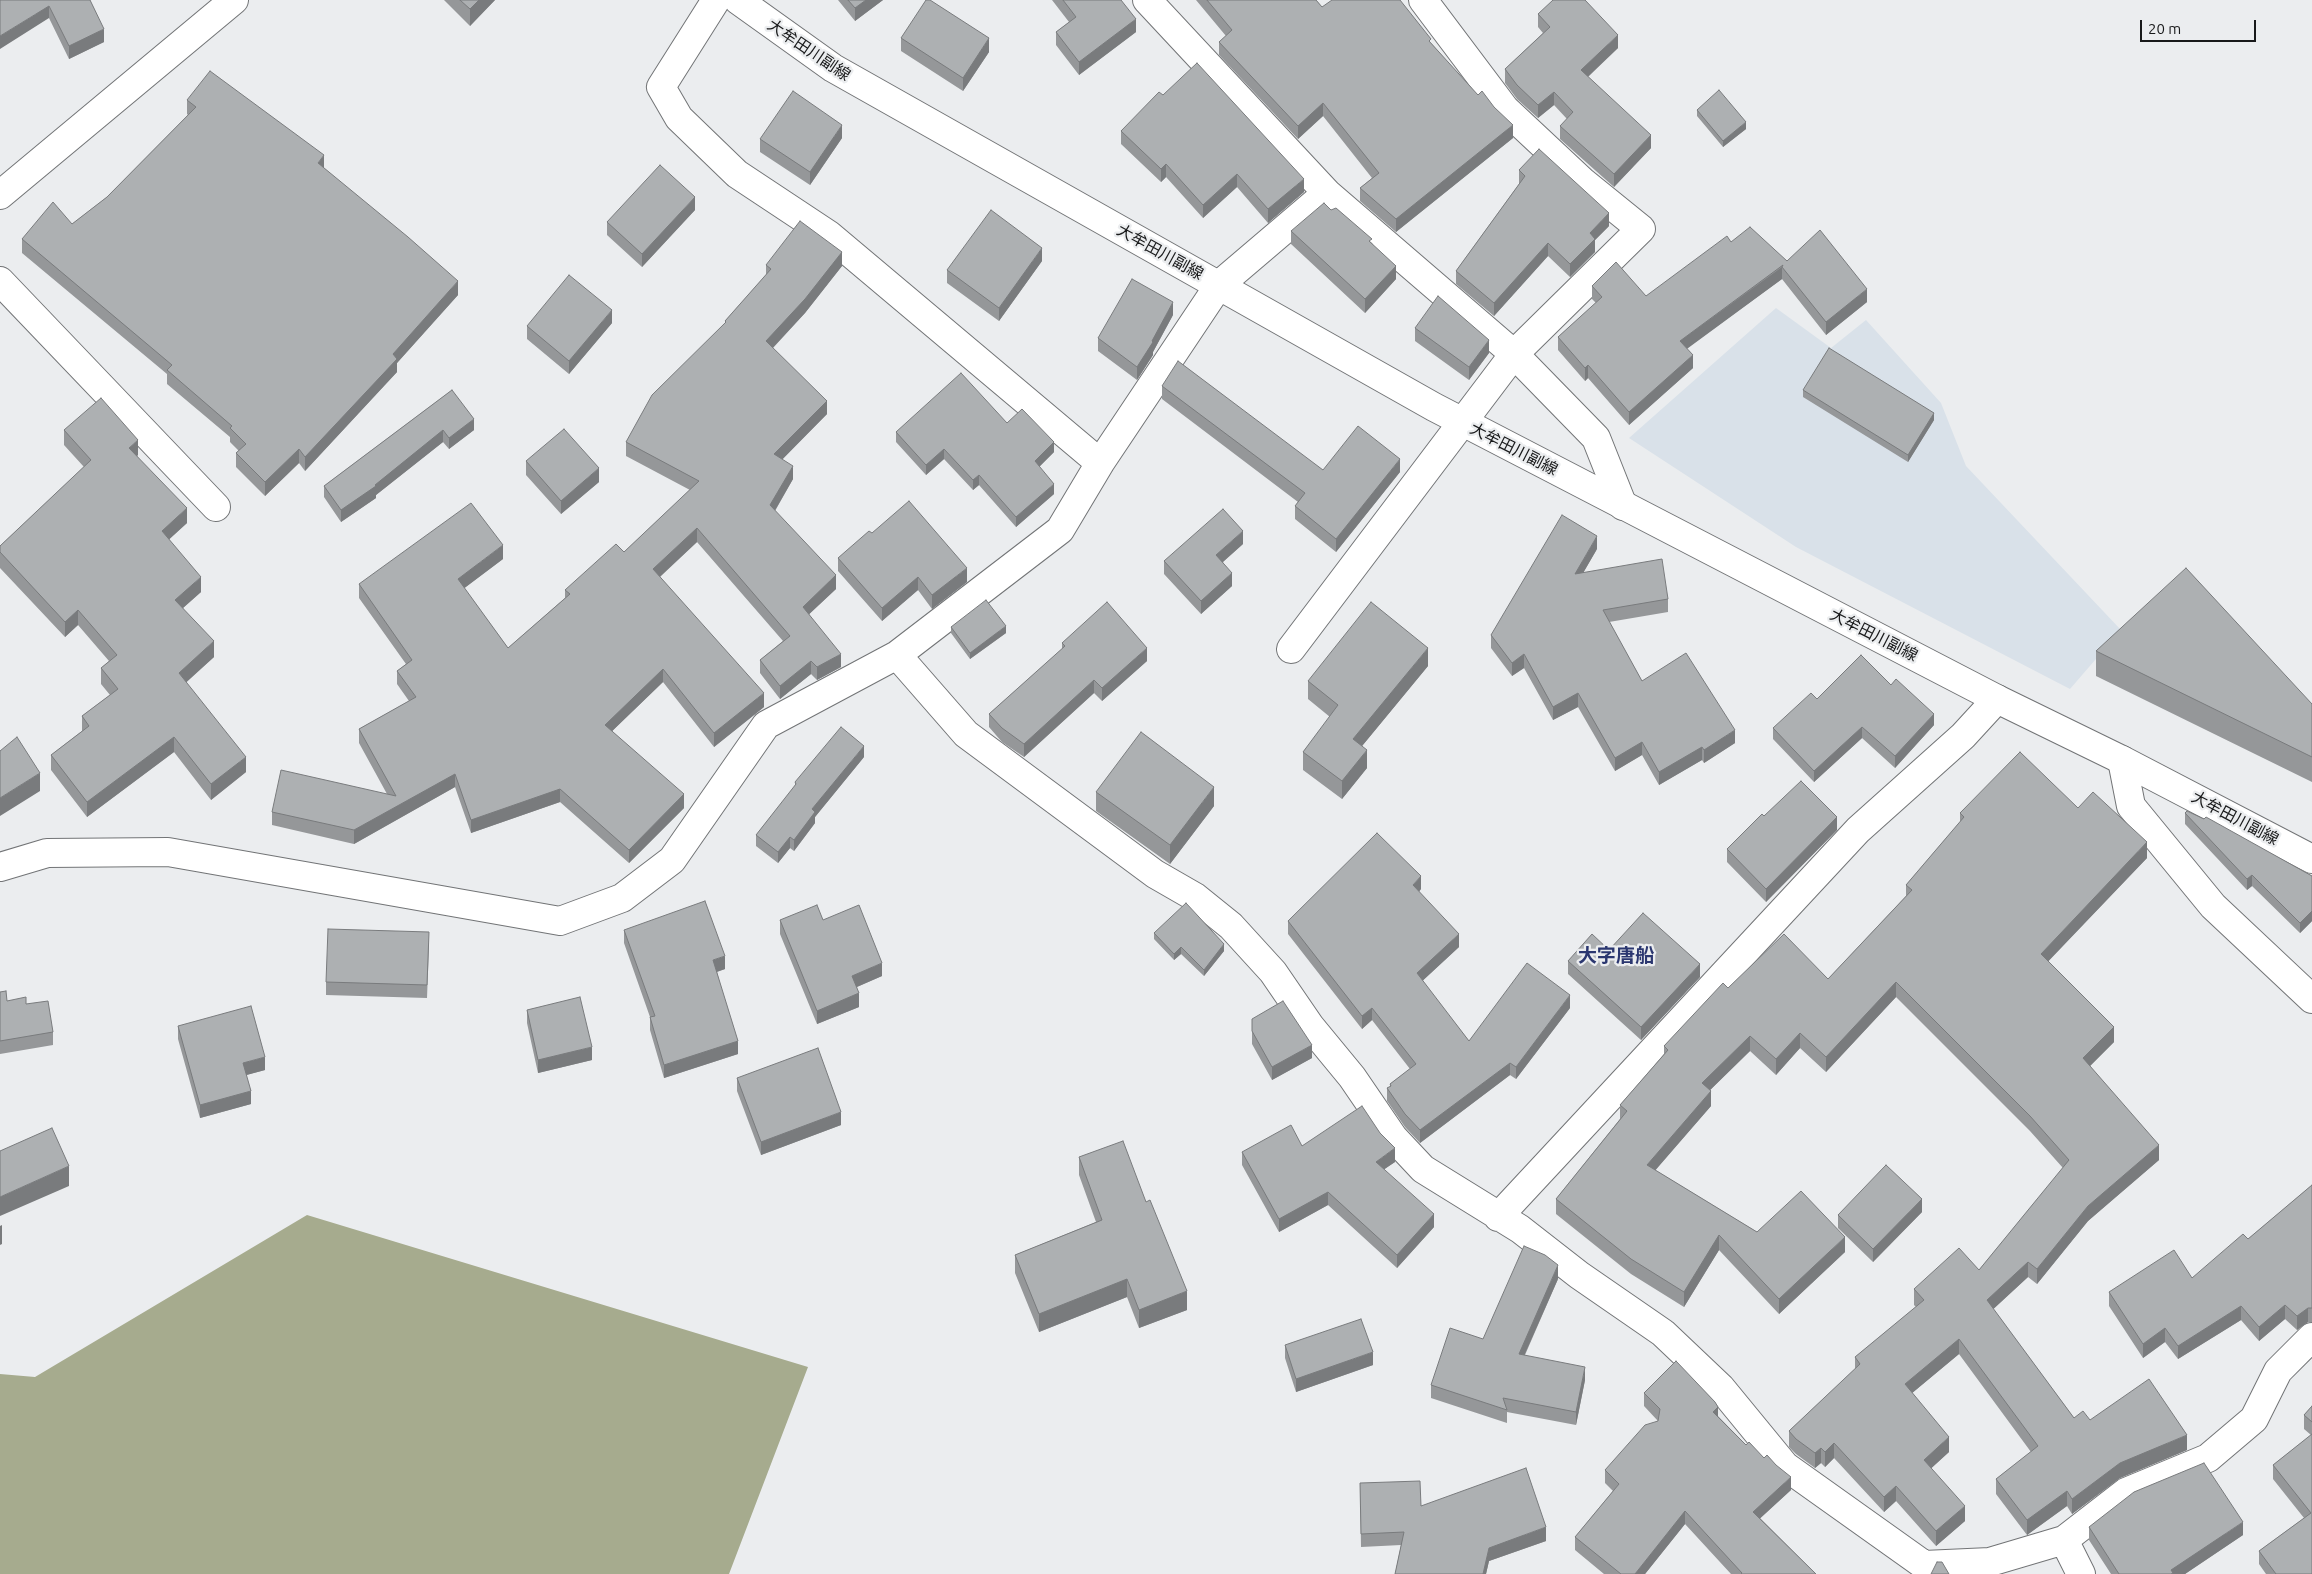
<!DOCTYPE html>
<meta charset="utf-8">
<style>
body{margin:0}
#map{position:relative;width:2312px;height:1574px;overflow:hidden;background:#ebedef;font-family:Ubuntu,sans-serif}
canvas{display:block}
.scale{position:absolute;left:2140px;top:20px;width:116px;height:22px;box-sizing:border-box;border:2px solid #18191a;border-top:0;padding-left:6px;font-size:15px;line-height:18px;white-space:nowrap;color:#18191a;-webkit-text-stroke:4px #ebedef;paint-order:stroke}
</style>
<div id="map">
<canvas width="2312" height="1574"></canvas>
<div class="scale">20 m</div>
</div>
<script>
const context = document.querySelector('canvas').getContext('2d');
context.lineJoin = 'round';
function paint(path, color) { context.fillStyle = color; context.fill(path, 'evenodd'); }
const toPath = rows => new Path2D(rows.map(r => 'M' + r).join(''));
function trace(path, color, width, dash) { context.strokeStyle = color; context.lineWidth = width; context.lineCap = dash ? 'butt' : 'round'; context.setLineDash(dash || []); context.stroke(path); }
function drawText(font, color, halo, rows, align = 'center') {
  context.font = font + ' Ubuntu,"Noto Sans JP",sans-serif'; context.lineWidth = 4.5; context.setLineDash([]); context.textBaseline = 'middle'; context.strokeStyle = halo; context.fillStyle = color; for (const [text, x, y, turn = 0] of rows) {
    context.save(); context.translate(x, y); context.rotate((+turn || 0) * Math.PI / 180); context.textAlign = isNaN(turn) ? turn : align; if (halo) context.strokeText(text, 0, 0); context.fillText(text, 0, 0); context.restore();
  }
}
paint(toPath([
 [1776,308,1831,348,1866,320,1941,403,1966,466,2121,630,2070,689,1796,547,1629,438]
]), '#d9e1e9');
paint(toPath([
 [307,1215,808,1367,729,1574,0,1574,0,1374,35,1377]
]), '#a6ab8e');
const minor = toPath([
 [716,0,661,87,679,118,737,174,829,235,1100,463],
 [1327,193,1514,354,1596,438,1623,506],
 [0,195,234,0],
 [0,281,216,507],
 [1291,649,1514,354,1641,229,1583,182,1505,109,1423,0],
 [897,655,966,734,1155,874,1195,897,1231,926,1273,972,1310,1026,1352,1077,1393,1137,1423,1169,1520,1229,1579,1275,1663,1333,1721,1388,1785,1466,1924,1565,1990,1562,2064,1540,2126,1492,2208,1458,2254,1419,2278,1371,2312,1337],
 [2122,760,2131,806,2213,906,2312,999],
 [0,867,47,853,168,852,560,921,622,898,672,860,766,725,897,655,1060,530,1100,463,1219,285,1327,193,1147,0],
 [1498,1217,1858,830,1963,736,1997,699],
 [2064,1540,2081,1574]
]);
const primary = toPath([
 [738,0,833,68,1434,407,1997,699,2122,760,2312,859]
]);
trace(minor, '#727476', 30);
trace(primary, '#727476', 30);
trace(minor, '#fff', 28);
trace(primary, '#fff', 28);
paint(toPath([
 [0,0,90,0,104,42,69,59,49,18],
 [444,0,495,0,470,26],
 [838,0,883,0,855,21],
 [1052,0,1121,0,1136,32,1079,75,1056,45,1056,32,1069,22],
 [1196,0,1316,0,1322,7,1431,43,1513,138,1396,232,1360,201,1360,188,1372,178,1323,116,1298,139,1219,55,1219,42,1226,36],
 [1538,14,1618,48,1588,77,1651,148,1614,187,1560,139,1560,126,1567,119,1554,105,1538,118,1517,99,1505,83,1505,69,1543,33,1538,27],
 [901,38,989,52,963,91,901,51],
 [1163,95,1304,192,1268,223,1237,187,1203,218,1166,177,1161,182,1121,144,1121,131],
 [187,100,324,168,458,295,397,363,397,372,305,471,299,463,265,496,236,467,236,453,239,451,230,442,230,437,167,384,167,374,22,253,22,239,72,224,107,197,188,115,187,114],
 [1697,110,1746,129,1723,147,1697,116],
 [842,138,810,185,760,152,760,139],
 [1519,170,1609,226,1595,240,1595,252,1570,277,1548,256,1494,316,1456,284,1456,271,1519,184],
 [695,210,642,267,607,235,607,222],
 [1331,210,1372,243,1396,279,1365,313,1291,244,1291,231],
 [1731,242,1787,261,1867,302,1826,335,1782,279,1687,348,1693,368,1629,425,1588,378,1585,381,1558,350,1558,337,1596,303,1592,299,1592,286,1646,296],
 [1042,261,999,321,947,283,947,270],
 [766,265,842,266,805,313,773,348,827,414,782,459,793,479,775,511,836,589,809,614,841,667,817,680,811,674,780,699,760,673,760,660,783,641,697,542,660,577,764,707,714,747,663,682,612,731,684,808,629,863,560,802,471,833,455,787,354,844,272,825,272,812,387,794,359,743,359,729,409,701,397,684,397,671,406,664,359,598,359,584,503,559,464,588,508,648,565,598,565,590,624,552,690,490,626,456,626,442,725,324,725,321,766,275],
 [1173,315,1153,352,1153,355,1137,380,1098,351,1098,338],
 [612,323,569,374,527,339,527,326],
 [1415,328,1489,353,1469,380,1415,341],
 [1162,386,1323,470,1400,472,1336,552,1295,519,1295,506,1298,502,1162,399],
 [452,390,474,430,449,449,443,442,376,495,376,498,341,522,324,497,324,486],
 [1803,390,1934,420,1908,462,1803,397],
 [1007,423,1054,452,1039,467,1054,494,1016,527,979,485,973,490,944,459,926,475,896,442,896,432],
 [64,430,138,455,137,456,187,523,169,539,201,592,183,608,214,657,186,682,246,772,211,800,174,752,87,817,51,770,51,755,82,731,82,716,110,695,101,684,101,668,109,661,78,625,65,637,0,568,0,546,84,467,64,445],
 [526,461,599,482,561,514,526,475],
 [872,533,967,582,932,609,918,590,882,621,838,571,838,558],
 [1243,544,1223,562,1232,586,1201,614,1164,574,1164,561],
 [1597,549,1583,573,1668,599,1668,612,1609,622,1642,681,1735,743,1704,763,1702,760,1659,785,1642,755,1615,771,1578,707,1553,720,1524,668,1512,676,1491,648,1491,635],
 [951,627,1006,633,970,659,951,633],
 [1062,643,1147,661,1102,701,1094,693,1024,757,1002,742,989,727,989,714,1062,649],
 [2096,651,2312,704,2312,782,2096,676],
 [1428,666,1362,746,1367,768,1342,799,1303,770,1303,752,1330,717,1308,699,1308,681],
 [1891,685,1934,725,1895,768,1862,738,1814,782,1773,739,1773,728,1817,699],
 [864,757,815,817,815,823,794,851,790,848,778,863,756,846,756,835,795,786,795,782],
 [1096,792,1214,806,1170,864,1096,811],
 [2078,808,2147,858,2048,961,2114,1042,2090,1066,2159,1160,2088,1221,2037,1284,2028,1277,1993,1309,2074,1418,2090,1420,2187,1450,2120,1478,2072,1514,2067,1506,2027,1535,1996,1494,1996,1479,2031,1452,1959,1354,1912,1393,1949,1452,1931,1468,1965,1521,1936,1546,1896,1501,1884,1512,1834,1458,1825,1467,1821,1463,1815,1468,1796,1454,1789,1447,1789,1431,1855,1369,1855,1357,1916,1307,1914,1305,1914,1289,1979,1270,2063,1168,2030,1131,1896,997,1826,1072,1800,1048,1776,1075,1750,1051,1710,1090,1711,1106,1655,1170,1757,1232,1845,1252,1779,1314,1719,1250,1684,1307,1631,1274,1556,1214,1556,1199,1620,1119,1620,1105,1664,1054,1664,1046,1728,988,1828,979,1906,896,1906,885,1960,822,1960,813],
 [2185,813,2204,819,2312,876,2312,921,2300,933,2252,886,2247,890,2185,824],
 [1837,830,1766,902,1727,862,1727,849],
 [1421,889,1419,892,1459,947,1422,981,1469,1041,1570,1008,1516,1079,1510,1075,1420,1143,1405,1127,1387,1101,1387,1088,1390,1087,1390,1084,1410,1069,1372,1020,1362,1029,1288,934,1288,921],
 [780,920,823,920,882,976,857,987,859,1007,817,1024,780,934],
 [624,930,725,969,717,972,738,1054,664,1078,650,1030,650,1017,624,943],
 [1154,933,1224,951,1204,976,1181,954,1174,960,1154,939],
 [429,945,427,998,326,995,326,982],
 [1609,950,1700,977,1641,1040,1568,974,1568,961],
 [0,992,7,1001,26,1004,53,1032,53,1045,0,1054],
 [527,1010,592,1060,538,1073,527,1023],
 [1252,1019,1312,1058,1272,1080,1252,1044],
 [178,1026,265,1070,246,1075,251,1104,200,1118,178,1039],
 [737,1078,841,1125,761,1155,737,1091],
 [1302,1146,1395,1162,1384,1169,1434,1227,1397,1268,1328,1205,1279,1232,1242,1165,1242,1152],
 [1079,1157,1146,1202,1187,1310,1139,1328,1127,1297,1039,1332,1015,1273,1015,1255,1096,1222,1079,1175],
 [2312,1185,2312,1322,2308,1322,2297,1330,2285,1319,2259,1341,2241,1320,2178,1359,2165,1342,2143,1358,2109,1306,2109,1292,2192,1278,2248,1239],
 [1922,1212,1873,1262,1838,1228,1838,1215],
 [1558,1279,1525,1355,1585,1380,1576,1425,1507,1412,1507,1423,1431,1398,1431,1385,1483,1339],
 [1285,1345,1373,1365,1296,1392,1285,1358],
 [1644,1393,1718,1416,1746,1445,1791,1490,1760,1518,1816,1574,1731,1574,1685,1524,1645,1574,1604,1574,1575,1550,1575,1537,1613,1491,1605,1483,1605,1470,1658,1421,1644,1406],
 [2312,1406,2312,1574,2266,1574,2259,1564,2259,1551,2304,1518,2273,1479,2273,1465,2311,1435,2304,1429,2304,1415],
 [1360,1483,1421,1506,1546,1541,1489,1561,1486,1574,1395,1574,1401,1545,1361,1547],
 [2089,1527,2243,1535,2185,1574,2111,1574,2089,1540]
]), '#959799');
paint(toPath([
 [479,0,495,0,470,26,470,9],
 [866,0,883,0,855,21,855,8],
 [49,6,49,18,0,49,0,36],
 [1136,19,1136,32,1079,75,1079,62],
 [104,29,104,42,69,59,69,46],
 [1618,35,1618,48,1581,83,1581,70],
 [989,38,989,52,963,91,963,78],
 [1554,92,1554,105,1538,118,1538,105],
 [1323,103,1323,116,1298,139,1298,126],
 [1746,122,1746,129,1723,147,1723,141],
 [842,125,842,138,810,185,810,172],
 [1513,125,1513,138,1396,232,1396,219],
 [1651,135,1651,148,1614,187,1614,174],
 [324,155,324,169,318,163],
 [1166,164,1166,177,1161,182,1161,169],
 [1237,174,1237,187,1203,218,1203,205],
 [1304,179,1304,192,1268,223,1268,209],
 [695,197,695,210,642,267,642,254],
 [1609,213,1609,226,1595,240,1595,252,1570,277,1570,264,1590,233],
 [1548,243,1548,256,1494,316,1494,303],
 [1042,248,1042,261,999,321,999,308],
 [842,252,842,266,805,313,766,355,766,341],
 [1396,266,1396,279,1365,313,1365,299],
 [1782,267,1782,279,1680,354,1680,341],
 [458,281,458,295,397,363,397,372,305,471,305,457,393,354],
 [1867,289,1867,302,1826,335,1826,322],
 [1173,302,1173,315,1153,352,1153,355,1137,380,1137,367],
 [612,310,612,323,569,374,569,361],
 [1489,340,1489,353,1469,380,1469,367],
 [1693,355,1693,368,1629,425,1629,412],
 [1588,365,1588,378,1585,381,1585,368],
 [827,401,827,414,774,468,774,454],
 [1934,413,1934,420,1908,462,1908,455],
 [474,419,474,430,449,449,449,438],
 [443,430,443,442,376,495,376,498,341,522,341,510],
 [138,440,138,455,129,463,129,448],
 [1054,442,1054,452,1035,471,1035,461],
 [299,449,299,463,265,496,265,482],
 [944,449,944,459,926,475,926,465],
 [1400,459,1400,472,1336,552,1336,539],
 [793,466,793,479,770,519,770,505],
 [599,468,599,482,561,514,561,501],
 [979,475,979,485,973,490,973,480],
 [1054,484,1054,494,1016,527,1016,517],
 [187,508,187,523,162,546,162,531],
 [697,528,697,542,653,583,653,569],
 [1243,531,1243,544,1216,568,1216,555],
 [1597,536,1597,549,1575,587,1575,574],
 [503,545,503,559,458,593,458,579],
 [967,568,967,582,932,609,932,595],
 [1232,573,1232,586,1201,614,1201,601],
 [836,575,836,589,803,620,803,607],
 [201,577,201,592,175,615,175,600],
 [918,577,918,590,882,621,882,608],
 [78,610,78,625,65,637,65,622],
 [1006,626,1006,633,970,659,970,653],
 [214,641,214,657,179,689,179,673],
 [1147,648,1147,661,1102,701,1102,688],
 [1428,648,1428,666,1353,757,1353,739],
 [841,654,841,667,817,680,817,667],
 [1524,654,1524,668,1512,676,1512,663],
 [811,661,811,674,780,699,780,686],
 [663,669,663,682,605,738,605,725],
 [1094,680,1094,693,1024,757,1024,744],
 [764,693,764,707,714,747,714,733],
 [1578,693,1578,707,1553,720,1553,707],
 [1934,714,1934,725,1895,768,1895,756],
 [1862,727,1862,738,1814,782,1814,771],
 [1735,730,1735,743,1704,763,1704,750],
 [174,737,174,752,87,817,87,802],
 [1642,742,1642,755,1615,771,1615,758],
 [864,746,864,757,815,817,815,823,794,851,794,840,812,809],
 [1702,747,1702,760,1659,785,1659,772],
 [1367,750,1367,768,1342,799,1342,781],
 [246,757,246,772,211,800,211,784],
 [40,773,40,791,0,816,0,798],
 [455,774,455,787,354,844,354,830],
 [1214,787,1214,806,1170,864,1170,845],
 [560,789,560,802,471,833,471,820],
 [684,794,684,808,629,863,629,850],
 [1837,817,1837,830,1766,902,1766,889],
 [790,837,790,848,778,863,778,852],
 [2147,842,2147,858,2041,969,2041,954],
 [2252,875,2252,886,2247,890,2247,879],
 [1421,876,1421,889,1413,898,1413,885],
 [2312,911,2312,921,2300,933,2300,923],
 [1459,934,1459,947,1417,986,1417,973],
 [1224,944,1224,951,1204,976,1204,970],
 [1181,947,1181,954,1174,960,1174,954],
 [725,956,725,969,713,973,713,960],
 [882,963,882,976,852,989,852,976],
 [1700,964,1700,977,1641,1040,1641,1027],
 [1896,982,1896,997,1826,1072,1826,1057],
 [859,993,859,1007,817,1024,817,1011],
 [1570,995,1570,1008,1516,1079,1516,1067],
 [1372,1008,1372,1020,1362,1029,1362,1016],
 [2114,1027,2114,1042,2083,1073,2083,1058],
 [1800,1033,1800,1048,1776,1075,1776,1059],
 [1750,1036,1750,1051,1702,1098,1702,1083],
 [738,1041,738,1054,664,1078,664,1065],
 [1312,1045,1312,1058,1272,1080,1272,1067],
 [592,1047,592,1060,538,1073,538,1060],
 [265,1057,265,1070,243,1076,243,1063],
 [1510,1063,1510,1075,1420,1143,1420,1130],
 [251,1091,251,1104,200,1118,200,1105],
 [1711,1091,1711,1106,1647,1180,1647,1165],
 [841,1112,841,1125,761,1155,761,1142],
 [2159,1145,2159,1160,2088,1221,2037,1284,2037,1269,2088,1206],
 [1395,1148,1395,1162,1376,1175,1376,1162],
 [69,1166,69,1186,0,1216,0,1197],
 [1328,1192,1328,1205,1279,1232,1279,1219],
 [1922,1199,1922,1212,1873,1262,1873,1249],
 [1434,1214,1434,1227,1397,1268,1397,1255],
 [2,1225,2,1244,0,1245,0,1226],
 [1719,1235,1719,1250,1684,1307,1684,1292],
 [1845,1237,1845,1252,1779,1314,1779,1299],
 [2028,1262,2028,1277,1987,1315,1987,1300],
 [1558,1265,1558,1279,1519,1367,1519,1354],
 [1127,1279,1127,1297,1039,1332,1039,1314],
 [1187,1291,1187,1310,1139,1328,1139,1310],
 [2285,1305,2285,1319,2259,1341,2259,1327],
 [2241,1306,2241,1320,2178,1359,2178,1346],
 [2308,1308,2308,1322,2297,1330,2297,1316],
 [2165,1328,2165,1342,2143,1358,2143,1344],
 [1959,1339,1959,1354,1905,1399,1905,1384],
 [1373,1352,1373,1365,1296,1392,1296,1379],
 [1585,1367,1585,1380,1576,1425,1576,1412],
 [1718,1407,1718,1420,1713,1412],
 [2187,1435,2187,1450,2120,1478,2072,1514,2072,1499,2120,1463],
 [1949,1437,1949,1452,1924,1475,1924,1460],
 [1834,1443,1834,1458,1825,1467,1825,1452],
 [1821,1448,1821,1463,1815,1468,1815,1453],
 [1791,1477,1791,1490,1753,1525,1753,1512],
 [1896,1486,1896,1501,1884,1512,1884,1497],
 [2067,1491,2067,1506,2027,1535,2027,1520],
 [1965,1506,1965,1521,1936,1546,1936,1531],
 [1685,1511,1685,1524,1645,1574,1635,1574],
 [2243,1522,2243,1535,2185,1574,2171,1574,2171,1570],
 [1546,1527,1546,1541,1489,1561,1486,1574,1483,1574,1489,1548]
]), '#797b7d');
const building = toPath([
 [0,0,90,0,104,29,69,46,49,6,0,36,0,0],
 [460,0,479,0,470,9,460,0],
 [848,0,866,0,855,8,848,0],
 [926,0,930,0,989,38,963,78,901,38,926,0],
 [1063,0,1121,0,1136,19,1079,62,1056,32,1076,17,1063,0],
 [1207,0,1316,0,1322,7,1332,0,1400,0,1431,39,1429,41,1478,95,1482,91,1494,107,1513,125,1396,219,1360,188,1379,173,1323,103,1298,126,1219,42,1232,30,1207,0],
 [1553,0,1585,0,1618,35,1581,70,1651,135,1614,174,1560,126,1573,112,1554,92,1538,105,1517,85,1505,69,1550,27,1538,14,1553,0],
 [1197,63,1304,179,1268,209,1237,174,1203,205,1166,164,1161,169,1121,131,1159,92,1163,95,1197,63],
 [210,71,324,155,318,163,408,237,458,281,393,354,397,359,305,457,299,449,265,482,236,453,246,444,230,428,232,426,167,370,172,365,22,239,53,202,72,224,107,197,196,107,187,100,210,71],
 [1719,90,1746,122,1723,141,1697,110,1719,90],
 [793,91,842,125,810,172,760,139,793,91],
 [1539,149,1609,213,1590,233,1595,239,1570,264,1548,243,1494,303,1456,271,1525,176,1519,170,1539,149],
 [660,165,695,197,642,254,607,222,660,165],
 [1324,203,1331,210,1336,208,1372,239,1369,241,1396,266,1365,299,1291,231,1324,203],
 [991,210,1042,248,999,308,947,270,991,210],
 [800,221,842,252,805,299,766,341,827,401,774,454,793,466,770,505,836,575,803,607,841,654,817,667,811,661,780,686,760,660,790,636,697,528,653,569,764,693,714,733,663,669,605,725,684,794,629,850,560,789,471,820,455,774,354,830,272,812,281,770,396,796,359,729,416,697,397,671,412,660,359,584,471,503,503,545,458,579,508,648,570,594,565,590,616,544,624,552,699,481,626,442,652,395,726,322,725,321,771,269,766,265,800,221],
 [1750,227,1787,261,1820,230,1867,289,1826,322,1782,267,1783,265,1680,341,1693,355,1629,412,1588,365,1585,368,1558,337,1602,297,1592,286,1616,262,1646,296,1727,236,1731,242,1750,227],
 [569,275,612,310,569,361,527,326,569,275],
 [1132,279,1173,302,1152,341,1153,342,1137,367,1098,338,1132,279],
 [1438,296,1489,340,1469,367,1415,328,1438,296],
 [1829,348,1934,413,1908,455,1803,390,1829,348],
 [1178,361,1323,470,1358,426,1400,459,1336,539,1295,506,1305,493,1162,386,1178,361],
 [961,373,1007,423,1022,409,1054,442,1035,461,1054,484,1016,517,979,475,973,480,944,449,926,465,896,432,961,373],
 [452,390,474,419,449,438,443,430,375,485,376,486,341,510,324,486,452,390],
 [101,398,138,440,129,448,187,508,162,531,201,577,175,600,214,641,179,673,246,757,211,784,174,737,87,802,51,755,89,726,82,716,118,689,101,668,117,655,78,610,65,622,0,552,0,546,91,460,64,430,101,398],
 [564,429,599,468,561,501,526,461,564,429],
 [909,501,967,568,932,595,918,577,882,608,838,558,869,531,872,533,909,501],
 [1223,509,1243,531,1216,555,1232,573,1201,601,1164,561,1223,509],
 [1562,515,1597,536,1575,574,1662,559,1668,599,1603,610,1642,681,1686,653,1735,730,1704,750,1702,747,1659,772,1642,742,1615,758,1578,693,1553,707,1524,654,1512,663,1491,635,1562,515],
 [2186,568,2312,704,2312,757,2096,651,2186,568],
 [986,600,1006,626,970,653,951,627,986,600],
 [1107,602,1147,648,1102,688,1094,680,1024,744,1002,728,989,714,1065,646,1062,643,1107,602],
 [1371,602,1428,648,1353,739,1367,750,1342,781,1303,752,1338,705,1308,681,1371,602],
 [1861,655,1891,685,1896,679,1934,714,1895,756,1862,727,1814,771,1773,728,1811,693,1817,699,1861,655],
 [841,727,864,746,812,809,815,812,794,840,790,837,778,852,756,835,796,784,795,782,841,727],
 [1141,732,1214,787,1170,845,1096,792,1141,732],
 [17,737,40,773,0,798,0,751,17,737],
 [2020,752,2078,808,2093,792,2147,842,2041,954,2114,1027,2083,1058,2159,1145,2088,1206,2037,1269,2028,1262,1987,1300,2074,1418,2083,1411,2090,1420,2149,1379,2187,1435,2120,1463,2072,1499,2067,1491,2027,1520,1996,1479,2038,1446,1959,1339,1905,1384,1949,1437,1924,1460,1965,1506,1936,1531,1896,1486,1884,1497,1834,1443,1825,1452,1821,1448,1815,1453,1796,1439,1789,1431,1860,1364,1855,1357,1924,1300,1914,1289,1959,1248,1979,1270,2069,1160,2030,1116,1896,982,1826,1057,1800,1033,1776,1059,1750,1036,1702,1083,1711,1091,1647,1165,1757,1232,1801,1191,1845,1237,1779,1299,1719,1235,1684,1292,1631,1259,1556,1199,1627,1111,1620,1105,1668,1050,1664,1046,1723,983,1728,988,1784,934,1828,979,1912,890,1906,885,1964,817,1960,813,2020,752],
 [1801,781,1837,817,1766,889,1727,849,1762,814,1764,816,1801,781],
 [2187,811,2204,819,2206,817,2312,876,2312,911,2300,923,2252,875,2247,879,2185,813,2187,811],
 [1377,833,1421,876,1413,885,1459,934,1417,973,1469,1041,1527,963,1570,995,1516,1067,1510,1063,1420,1130,1405,1114,1387,1088,1391,1086,1390,1084,1416,1064,1372,1008,1362,1016,1288,921,1377,833],
 [705,901,725,956,713,960,738,1041,664,1065,650,1017,655,1016,624,930,705,901],
 [1186,903,1224,944,1204,970,1181,947,1174,954,1154,933,1186,903],
 [817,905,823,920,859,905,882,963,852,976,859,993,817,1011,780,920,817,905],
 [1643,913,1700,964,1641,1027,1568,961,1592,934,1609,950,1643,913],
 [328,929,429,932,427,985,326,982,328,929],
 [6,991,7,1001,26,997,26,1004,48,1001,53,1032,0,1041,0,992,6,991],
 [580,997,592,1047,538,1060,527,1010,580,997],
 [1283,1001,1312,1045,1272,1067,1252,1031,1252,1019,1283,1001],
 [251,1006,265,1057,243,1063,251,1091,200,1105,178,1026,251,1006],
 [818,1048,841,1112,761,1142,737,1078,818,1048],
 [1362,1106,1380,1133,1395,1148,1376,1162,1434,1214,1397,1255,1328,1192,1279,1219,1242,1152,1291,1125,1302,1146,1362,1106],
 [52,1128,69,1166,0,1197,0,1151,52,1128],
 [1123,1141,1146,1202,1150,1200,1187,1291,1139,1310,1127,1279,1039,1314,1015,1255,1102,1220,1079,1157,1123,1141],
 [1886,1165,1922,1199,1873,1249,1838,1215,1886,1165],
 [2312,1185,2312,1308,2308,1308,2297,1316,2285,1305,2259,1327,2241,1306,2178,1346,2165,1328,2143,1344,2109,1292,2174,1250,2192,1278,2243,1234,2248,1239,2312,1185],
 [1524,1246,1545,1255,1558,1265,1519,1354,1585,1367,1576,1412,1503,1398,1507,1410,1431,1385,1450,1328,1483,1339,1524,1246],
 [1361,1319,1373,1352,1296,1379,1285,1345,1361,1319],
 [1676,1361,1715,1402,1718,1407,1713,1412,1746,1445,1749,1442,1764,1458,1767,1455,1776,1465,1791,1477,1753,1512,1816,1574,1741,1574,1742,1573,1685,1511,1635,1574,1621,1574,1575,1537,1619,1484,1605,1470,1645,1425,1658,1421,1660,1409,1644,1393,1676,1361],
 [2312,1406,2312,1422,2304,1415,2312,1406],
 [2312,1434,2312,1574,2276,1574,2259,1551,2311,1513,2273,1465,2312,1434],
 [2204,1463,2243,1522,2171,1570,2173,1573,2171,1574,2119,1574,2089,1527,2134,1492,2204,1463],
 [1526,1468,1546,1527,1489,1548,1483,1574,1395,1574,1404,1532,1361,1534,1360,1483,1420,1481,1421,1506,1526,1468],
 [1937,1562,1942,1562,1949,1574,1931,1574,1937,1562]
]);
paint(building, '#adb0b2');
trace(building, '#797b7d', 1);
drawText('16px', '#18191a', '#ebedef', [
 ["大牟田川副線",809,50,34],
 ["大牟田川副線",1160,252,29],
 ["大牟田川副線",1514,449,27],
 ["大牟田川副線",1874,635,27],
 ["大牟田川副線",2235,818,28]
]);
drawText('bold 19px', '#2b3770', '#ebedef', [
 ["大字唐船",1616,956]
]);
</script>
